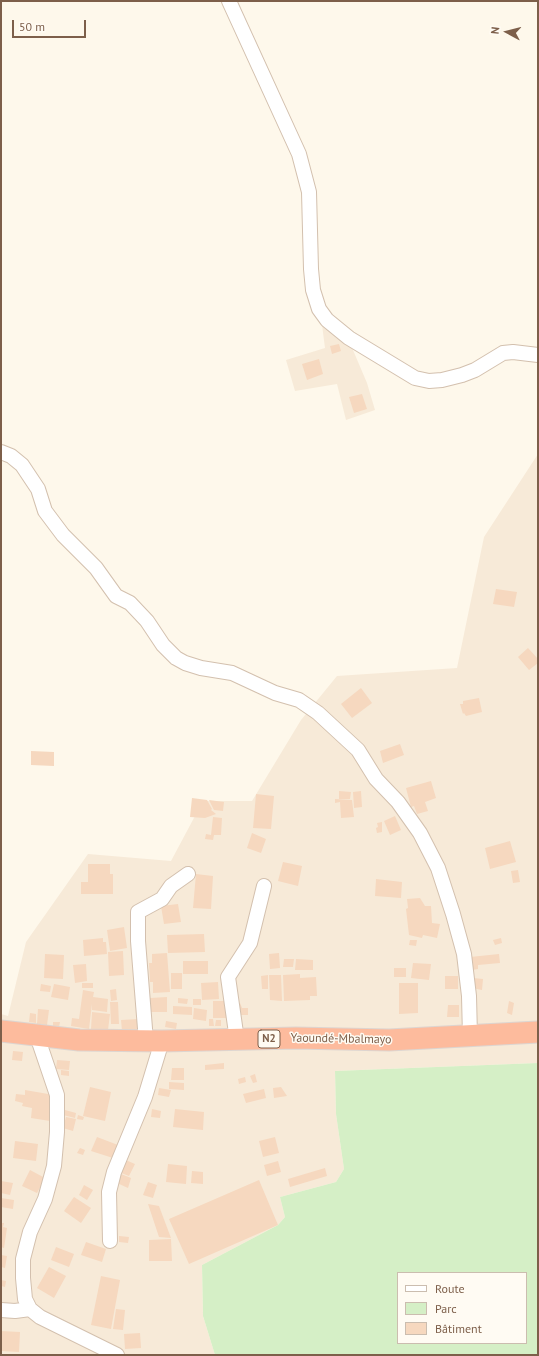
<!DOCTYPE html>
<meta charset="utf-8">
<style>
body{margin:0}
#map{position:relative;width:539px;height:1356px;overflow:hidden;background:#fef8eb;font-family:"PT Sans",sans-serif}
canvas{display:block}
.frame{position:absolute;inset:0;border:2px solid #7d5f4a;pointer-events:none}
.legend{position:absolute;left:397px;top:1272px;width:130px;height:72px;box-sizing:border-box;background:#fffbf3;border:1px solid #cbbdaf;margin:0;padding:5px 7px;list-style:none;font-size:12px;color:#7d5f4a}
.legend li{display:flex;align-items:center;gap:8px;height:20px}
.legend b{width:20px;border:1px solid #cbbdaf}
.north{position:absolute;left:487px;top:12px;width:40px;height:40px;-webkit-text-stroke:3px #fffbf3;paint-order:stroke;rotate:277deg;font-size:11px;font-weight:700;line-height:16px;text-align:center;color:#7d5f4a}
.north::after{content:'';display:block;margin:auto;width:14px;height:18px;background:#7d5f4a;clip-path:polygon(50% 0,100% 100%,50% 72%,0 100%)}
.scale{position:absolute;left:12px;top:20px;width:74px;height:18px;box-sizing:border-box;border:2px solid #7d5f4a;border-top:0;padding-left:5px;font-size:12px;line-height:14px;white-space:nowrap;color:#7d5f4a;-webkit-text-stroke:3px #fffbf3;paint-order:stroke}
</style>
<div id="map">
<canvas width="539" height="1356"></canvas>
<div class="frame"></div>
<ul class="legend">
<li><b style="height:5px;background:#fff"></b>Route</li>
<li><b style="height:11px;background:#d5efc6"></b>Parc</li>
<li><b style="height:11px;background:#f6d8bf"></b>Bâtiment</li>
</ul>
<div class="north">N</div>
<div class="scale">50 m</div>
</div>
<script>
const context = document.querySelector('canvas').getContext('2d');
context.lineJoin = 'round';
function paint(path, color) { context.fillStyle = color; context.fill(path, 'evenodd'); }
const toPath = rows => new Path2D(rows.map(r => 'M' + r).join(''));
function trace(path, color, width, dash) { context.strokeStyle = color; context.lineWidth = width; context.lineCap = dash ? 'butt' : 'round'; context.setLineDash(dash || []); context.stroke(path); }
function drawText(font, color, halo, rows, align = 'center') {
  context.font = font + ' "PT Sans",sans-serif'; context.lineWidth = 3; context.setLineDash([]); context.textBaseline = 'middle'; context.strokeStyle = halo; context.fillStyle = color; for (const [text, x, y, turn = 0] of rows) {
    context.save(); context.translate(x, y); context.rotate((+turn || 0) * Math.PI / 180); context.textAlign = isNaN(turn) ? turn : align; if (halo) context.strokeText(text, 0, 0); context.fillText(text, 0, 0); context.restore();
  }
}
paint(toPath([
 [321,317,350,343,367,383,375,410,346,420,337,384,295,391,286,360,325,348],
 [538,454,538,1063,335,1071,336,1114,344,1169,336,1182,280,1197,285,1217,278,1225,202,1265,203,1316,215,1355,1,1355,1,1014,8,1016,26,942,88,854,171,861,203,801,252,801,301,720,337,676,457,668,484,537]
]), '#f7ead8');
paint(toPath([
 [538,1063,538,1355,215,1355,203,1316,202,1265,278,1225,285,1217,280,1197,336,1182,344,1169,336,1114,335,1071],
 [398,1273,526,1273,526,1343,398,1343]
]), '#d5efc6');
paint(toPath([
 [339,344,341,351,332,354,330,346],
 [319,359,323,374,307,380,302,364],
 [362,394,367,409,354,413,349,397],
 [496,589,517,592,514,607,493,604],
 [528,648,538,659,538,663,529,670,518,657],
 [361,688,372,703,352,718,341,704],
 [479,698,482,712,466,716,464,713,463,714,460,704,463,704,463,701],
 [400,744,404,755,383,763,380,751],
 [31,751,54,752,54,766,31,765],
 [431,781,436,798,425,802,428,811,417,814,414,806,411,807,406,788],
 [339,791,351,792,350,799,339,799],
 [361,791,362,807,354,808,353,792],
 [256,794,274,796,271,829,253,828],
 [192,798,207,800,212,809,211,810,216,814,205,818,190,817],
 [335,799,352,800,354,817,341,818,340,802,335,803],
 [209,800,224,802,223,811,214,810],
 [395,816,401,830,390,835,384,821],
 [213,817,222,818,221,835,214,835,213,840,205,839,206,834,211,835],
 [382,822,382,832,377,833,376,828,378,827,377,823],
 [252,833,266,839,261,853,247,848],
 [510,841,516,862,490,869,485,848],
 [283,862,302,866,298,886,278,881],
 [88,864,110,864,110,874,113,874,113,894,81,894,81,882,88,882],
 [518,870,520,882,513,883,511,871],
 [196,874,213,876,211,909,193,908],
 [376,879,402,882,401,898,375,896],
 [420,898,425,906,431,906,432,923,440,924,437,938,423,935,422,938,409,935,406,909,408,908,407,899],
 [178,904,181,922,164,924,161,906],
 [124,927,127,948,110,951,107,930],
 [204,934,205,952,168,953,167,935],
 [103,938,103,942,106,942,107,954,84,956,83,940],
 [501,938,502,943,495,945,493,940],
 [410,940,417,940,416,946,409,945],
 [123,951,124,975,109,976,108,952],
 [167,953,170,992,153,993,153,982,150,982,149,963,152,963,152,954],
 [279,953,280,968,270,969,269,954],
 [45,954,64,955,63,979,44,978],
 [499,954,500,963,478,965,478,969,472,970,470,957],
 [284,959,294,959,293,967,283,967],
 [296,959,313,960,313,970,295,970],
 [183,961,208,961,208,974,183,974],
 [413,963,431,964,429,980,411,978],
 [86,964,87,981,75,983,73,965],
 [394,968,406,968,406,977,394,977],
 [171,973,182,973,182,989,171,989],
 [300,974,300,978,316,977,317,996,310,996,310,1000,284,1001,283,975],
 [268,975,268,989,262,989,261,976],
 [269,975,281,975,282,1001,270,1000],
 [445,976,458,976,458,989,445,989],
 [473,978,483,979,482,990,472,988],
 [218,982,219,999,202,1000,201,983],
 [82,983,93,983,93,988,82,988],
 [399,983,418,983,418,1013,399,1014],
 [41,984,51,986,50,992,40,991],
 [54,984,70,987,68,1000,51,997],
 [116,989,117,1000,111,1001,110,990],
 [83,990,94,992,93,997,108,999,107,1012,92,1010,92,1004,89,1029,71,1026,72,1018,79,1019],
 [167,997,167,1012,150,1012,150,998],
 [178,998,188,999,187,1004,178,1003],
 [193,999,201,999,201,1005,193,1005],
 [213,1001,229,1001,229,1018,213,1018],
 [509,1001,514,1003,512,1015,507,1013],
 [110,1002,118,1002,119,1024,111,1024],
 [235,1003,240,1003,242,1008,248,1008,248,1015,237,1015],
 [448,1005,459,1005,459,1017,447,1017],
 [173,1006,192,1007,192,1015,173,1014],
 [194,1008,207,1010,206,1021,193,1019],
 [38,1009,49,1010,47,1025,37,1024],
 [92,1012,110,1014,108,1030,91,1029],
 [30,1013,36,1014,36,1023,29,1022],
 [139,1019,139,1031,122,1031,121,1020],
 [209,1019,213,1019,214,1026,209,1026],
 [216,1020,221,1020,221,1026,215,1026],
 [166,1021,177,1023,176,1029,165,1027],
 [53,1022,60,1022,59,1027,53,1026],
 [13,1051,23,1052,22,1061,12,1060],
 [57,1060,70,1061,69,1070,56,1069],
 [224,1063,224,1069,205,1070,205,1065],
 [172,1068,184,1068,184,1080,171,1080],
 [61,1070,69,1071,69,1076,61,1075],
 [255,1074,257,1082,253,1083,250,1076],
 [245,1077,246,1082,239,1084,238,1079],
 [169,1082,184,1083,184,1090,169,1089],
 [90,1087,111,1092,105,1121,83,1116],
 [281,1087,287,1096,274,1098,273,1088],
 [159,1088,171,1090,169,1097,158,1095],
 [264,1089,266,1098,246,1103,243,1094],
 [25,1090,54,1095,50,1121,31,1118,32,1108,22,1106,23,1103,15,1101,16,1094,25,1095],
 [152,1109,161,1111,160,1118,151,1117],
 [175,1109,204,1112,203,1130,173,1127],
 [65,1110,76,1113,75,1118,63,1115],
 [78,1115,84,1117,83,1120,77,1119],
 [66,1117,76,1119,73,1131,63,1128],
 [97,1137,118,1145,113,1158,91,1151],
 [275,1137,279,1153,263,1157,259,1141],
 [15,1141,38,1144,36,1161,13,1158],
 [80,1148,85,1150,83,1155,77,1153],
 [121,1158,135,1164,129,1176,116,1171],
 [278,1161,281,1172,267,1176,264,1165],
 [168,1164,187,1166,186,1184,166,1182],
 [325,1168,327,1176,290,1187,288,1179],
 [30,1170,45,1178,37,1193,22,1186],
 [192,1171,203,1172,203,1184,191,1183],
 [121,1174,131,1178,128,1188,117,1183],
 [259,1180,278,1225,189,1264,169,1219],
 [1,1181,13,1183,10,1195,1,1193],
 [148,1182,157,1185,153,1198,143,1195],
 [84,1185,93,1190,87,1200,79,1195],
 [74,1197,91,1208,81,1223,64,1211],
 [1,1198,14,1200,13,1209,1,1207],
 [148,1204,159,1206,171,1238,159,1237],
 [1,1223,4,1223,3,1227,7,1228,4,1248,1,1247],
 [119,1236,129,1237,128,1243,119,1242],
 [171,1239,172,1261,149,1261,149,1240],
 [86,1242,106,1249,102,1262,81,1255],
 [56,1247,74,1254,69,1267,51,1260],
 [1,1255,7,1256,5,1268,1,1267],
 [49,1267,66,1276,54,1298,37,1288],
 [101,1276,120,1280,111,1329,91,1325],
 [1,1280,6,1281,5,1287,1,1286],
 [116,1309,125,1310,123,1330,113,1329],
 [1,1331,20,1332,19,1352,1,1351],
 [140,1333,141,1348,125,1349,124,1334]
]), '#f6d8bf');
const minor = toPath([
 [229,1,299,154,309,192,311,269,313,290,319,309,327,320,349,338,415,378,429,381,442,380,462,375,475,370,503,353,513,352,538,355],
 [1,452,11,456,22,465,38,489,45,511,63,535,96,568,116,596,130,603,147,621,163,645,176,658,185,663,201,668,232,673,275,693,299,700,318,713,358,750,376,779,398,802,420,833,438,868,453,914,464,954,469,996,470,1036],
 [37,1036,57,1095,57,1132,54,1166,45,1199,30,1232,23,1259,23,1278,25,1299,30,1309,40,1317,117,1355],
 [237,1040,228,977,250,943,264,886],
 [146,1041,138,941,138,912,162,899,171,886,188,874],
 [110,1241,109,1192,114,1172,145,1097,162,1041],
 [1,1310,15,1311,30,1309]
]);
const highway = toPath([
 [1,1031,79,1040,162,1041,296,1038,389,1040,538,1032]
]);
trace(minor, '#d3c0ae', 16);
trace(highway, '#ddd5d0', 23);
trace(minor, '#fff', 14);
trace(highway, '#fdbb9d', 21);
for (const [x, y, w] of [
 [269,1039,22]
]) { const box = new Path2D(); box.roundRect(x - w / 2, y - 9, w, 18, 3); context.fillStyle = '#fffbf3'; context.fill(box); trace(box, '#7d5f4a', 1); }
drawText('bold 11px', '#7d5f4a', null, [
 ["N2",269,1039]
]);
drawText('12px', '#7d5f4a', '#fffbf3', [
 ["Yaoundé-Mbalmayo",341,1039,1]
]);
</script>
